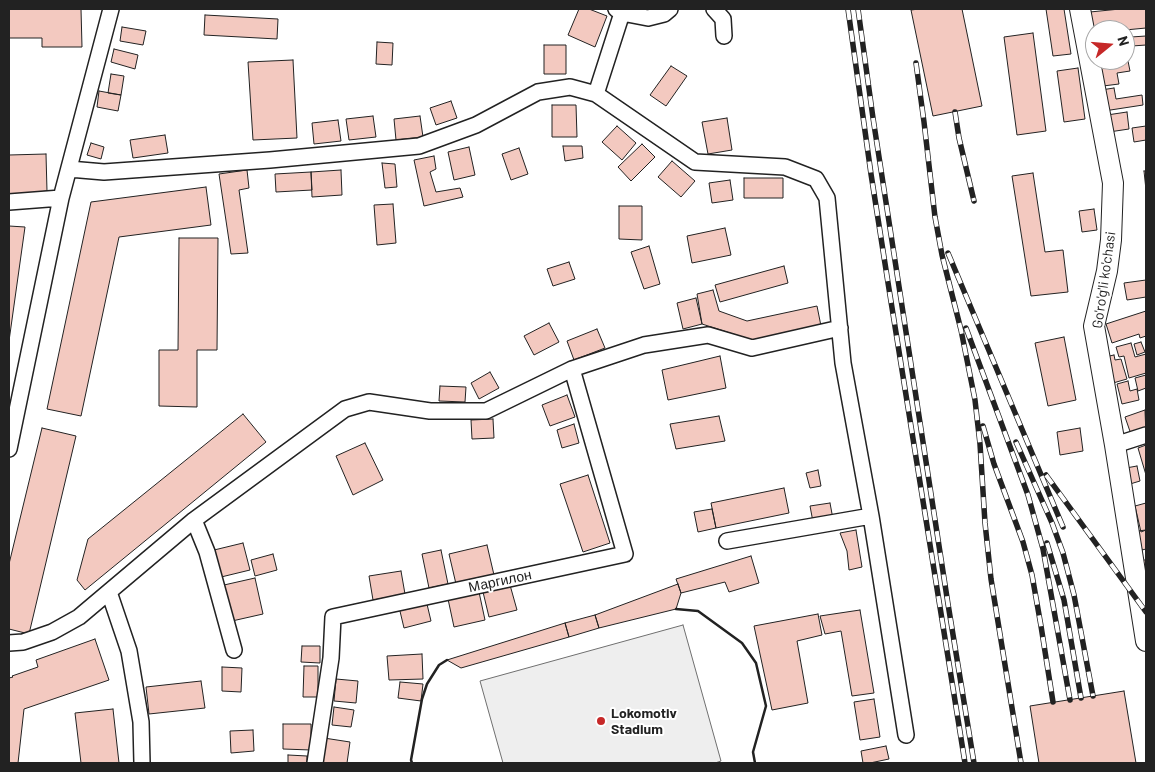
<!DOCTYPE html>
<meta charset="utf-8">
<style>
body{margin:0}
#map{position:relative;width:1155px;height:772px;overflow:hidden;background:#fff;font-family:Barlow,sans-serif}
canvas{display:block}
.frame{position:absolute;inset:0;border:10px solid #222;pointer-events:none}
.north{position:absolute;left:1085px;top:20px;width:50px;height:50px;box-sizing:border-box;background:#fff;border:1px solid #a7a7a7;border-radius:50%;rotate:73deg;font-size:14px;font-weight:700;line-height:20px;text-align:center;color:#222}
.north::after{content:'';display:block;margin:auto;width:18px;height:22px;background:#c62828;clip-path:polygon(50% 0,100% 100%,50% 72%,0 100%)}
</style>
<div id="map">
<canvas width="1155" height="772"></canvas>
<div class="frame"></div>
<div class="north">N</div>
</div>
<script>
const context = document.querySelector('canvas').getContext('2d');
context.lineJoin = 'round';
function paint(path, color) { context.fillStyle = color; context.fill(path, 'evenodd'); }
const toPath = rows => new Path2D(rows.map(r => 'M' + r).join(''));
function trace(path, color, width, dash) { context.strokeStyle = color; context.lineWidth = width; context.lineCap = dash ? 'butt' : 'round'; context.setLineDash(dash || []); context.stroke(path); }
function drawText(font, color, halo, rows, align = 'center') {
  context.font = font + ' Barlow,sans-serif'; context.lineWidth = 4; context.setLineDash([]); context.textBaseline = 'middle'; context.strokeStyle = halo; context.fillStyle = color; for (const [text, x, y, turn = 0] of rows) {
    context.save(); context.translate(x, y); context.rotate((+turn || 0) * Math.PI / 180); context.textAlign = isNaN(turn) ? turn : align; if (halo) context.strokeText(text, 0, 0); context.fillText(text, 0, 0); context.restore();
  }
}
const green = toPath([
 [683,625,721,761,715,763,503,763,480,681,683,625]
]);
paint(green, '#eee');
trace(green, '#6f6f6f', 1);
const building = toPath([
 [9,9,81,9,82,47,42,47,42,38,9,38,9,9],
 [579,9,589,9,607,16,595,47,568,35,579,9],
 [919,9,962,9,982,106,933,116,911,10,919,9],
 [1046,9,1064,9,1071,54,1053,56,1046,9],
 [1120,9,1146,9,1146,28,1125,30,1095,30,1095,34,1093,34,1090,12,1120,9],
 [205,15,278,19,277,39,204,35,205,15],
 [122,27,146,31,143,45,120,41,122,27],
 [1033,33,1046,131,1017,135,1004,37,1033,33],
 [1146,36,1146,45,1132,46,1131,37,1146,36],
 [377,42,393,43,392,65,376,64,377,42],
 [544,45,566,45,566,74,544,74,544,45],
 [114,49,138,55,135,69,111,62,114,49],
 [293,60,297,138,253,140,248,62,293,60],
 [1128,61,1130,71,1117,73,1119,84,1103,86,1100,65,1128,61],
 [671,66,687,76,666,106,650,95,671,66],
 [1078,68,1085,119,1064,122,1057,71,1078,68],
 [111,74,124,76,121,95,108,93,111,74],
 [1114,88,1116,99,1142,95,1143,105,1104,111,1101,90,1114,88],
 [99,91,121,95,118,111,97,107,99,91],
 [451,101,457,118,436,125,430,108,451,101],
 [552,105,576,105,577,137,552,137,552,105],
 [1127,112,1129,129,1109,132,1107,115,1127,112],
 [373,116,376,137,349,140,346,119,373,116],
 [420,116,423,137,396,140,394,119,420,116],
 [727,118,732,150,708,154,702,122,727,118],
 [338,120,341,141,314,144,312,123,338,120],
 [617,126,636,143,622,160,602,142,617,126],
 [1146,126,1146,140,1134,142,1132,128,1146,126],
 [165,135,168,153,133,158,130,140,165,135],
 [91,143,104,147,101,159,87,155,91,143],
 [642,144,655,157,631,181,618,167,642,144],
 [563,146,582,146,583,158,565,161,563,146],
 [469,147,475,175,454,180,448,152,469,147],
 [519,148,528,174,511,180,502,154,519,148],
 [46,154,47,191,9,195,9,155,46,154],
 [434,156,436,169,430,172,436,192,460,188,463,197,424,206,414,160,434,156],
 [672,161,695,181,681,197,658,177,672,161],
 [382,163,395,164,397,187,385,188,382,163],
 [247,170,249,188,239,190,248,253,231,254,219,174,247,170],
 [341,170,342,195,312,197,311,172,341,170],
 [1144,171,1146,171,1146,190,1144,171],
 [311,172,312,190,276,192,275,174,311,172],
 [1033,173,1045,252,1063,250,1068,292,1031,296,1012,176,1033,173],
 [744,178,783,178,783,198,744,198,744,178],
 [730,180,733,200,712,203,709,183,730,180],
 [206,187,211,225,119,237,81,416,47,409,91,202,206,187],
 [393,204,396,243,377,245,374,205,393,204],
 [619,206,642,206,642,240,619,239,619,206],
 [1094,209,1097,230,1082,232,1079,211,1094,209],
 [9,226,25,227,9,341,9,226],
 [725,228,731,255,692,263,687,236,725,228],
 [179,238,218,238,217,350,197,350,197,407,159,406,159,350,178,350,179,238],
 [649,246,660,284,644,289,631,252,649,246],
 [569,262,575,279,553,286,547,269,569,262],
 [784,266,788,283,720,302,715,285,784,266],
 [1146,280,1146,297,1127,300,1124,283,1146,280],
 [713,290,719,311,747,321,817,306,821,326,758,342,702,324,697,294,713,290],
 [696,298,702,324,683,329,677,303,696,298],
 [1146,311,1146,336,1140,338,1139,334,1112,343,1106,324,1146,311],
 [549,323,559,342,534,355,524,336,549,323],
 [597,329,605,348,574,360,567,341,597,329],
 [1064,337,1076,400,1048,406,1035,343,1064,337],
 [1141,342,1145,352,1137,355,1134,344,1141,342],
 [1131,343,1135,357,1146,354,1146,373,1129,378,1124,356,1119,357,1116,347,1131,343],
 [1114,355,1115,360,1121,359,1127,379,1113,383,1105,357,1114,355],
 [720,356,726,388,668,400,662,370,720,356],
 [490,372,499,388,479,399,471,383,490,372],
 [1146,375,1146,388,1138,391,1135,378,1146,375],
 [1128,381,1130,391,1137,389,1139,400,1122,404,1117,384,1128,381],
 [440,386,466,387,465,402,439,401,440,386],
 [567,395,575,417,550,426,542,405,567,395],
 [1145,410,1146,435,1133,440,1125,417,1145,410],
 [243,414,266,442,85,590,77,580,88,539,243,414],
 [719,416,725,441,676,449,670,424,719,416],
 [493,419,494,438,472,439,471,420,493,419],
 [574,424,579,443,562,448,557,430,574,424],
 [42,428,76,436,29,634,9,629,9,564,42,428],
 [1080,428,1083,451,1060,455,1057,432,1080,428],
 [365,443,383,480,353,495,336,456,365,443],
 [1146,445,1146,475,1138,448,1146,445],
 [1137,466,1140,481,1130,484,1126,468,1137,466],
 [818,470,821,486,810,488,806,473,818,470],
 [588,475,610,543,583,552,560,484,588,475],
 [784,488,789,513,716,528,711,503,784,488],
 [830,503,833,519,813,522,810,506,830,503],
 [1146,503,1146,530,1141,532,1135,506,1146,503],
 [712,509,716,528,698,532,694,512,712,509],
 [856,530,862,567,849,570,847,551,840,533,856,530],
 [1146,530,1146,549,1142,550,1138,531,1146,530],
 [243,543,250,570,217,578,210,551,243,543],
 [487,545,494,575,456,584,449,554,487,545],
 [441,550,448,584,429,588,422,554,441,550],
 [273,554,277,570,255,576,251,560,273,554],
 [751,556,759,583,729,592,725,582,681,593,676,579,751,556],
 [1140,560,1146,560,1146,579,1140,560],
 [401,571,405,594,373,600,369,576,401,571],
 [255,578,263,614,232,621,224,585,255,578],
 [678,584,681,593,676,609,599,628,595,615,678,584],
 [510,585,517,610,489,617,483,592,510,585],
 [479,592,485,620,454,627,448,599,479,592],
 [426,600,431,621,404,628,399,607,426,600],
 [860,610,874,693,852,696,841,631,825,634,820,616,860,610],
 [818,614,822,635,797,641,808,703,772,710,754,626,818,614],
 [595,615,599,628,569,637,565,623,595,615],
 [565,623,569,637,461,668,447,660,565,623],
 [95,639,109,680,24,709,18,763,9,763,9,678,13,677,12,676,38,667,36,660,95,639],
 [302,646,320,646,320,663,301,662,302,646],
 [422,654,423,679,389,680,387,656,422,654],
 [304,666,318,666,318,697,303,697,304,666],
 [222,667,242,668,241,692,222,691,222,667],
 [336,679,358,681,356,703,334,701,336,679],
 [201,681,205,708,149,714,146,687,201,681],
 [400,682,423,684,421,701,398,698,400,682],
 [1124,691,1136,763,1039,763,1030,706,1124,691],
 [874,699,880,737,860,740,854,702,874,699],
 [334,707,354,710,351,727,332,725,334,707],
 [113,709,119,763,81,763,75,713,113,709],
 [283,724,311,724,311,750,283,749,283,724],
 [253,730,254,751,231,753,230,731,253,730],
 [324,738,350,742,347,763,320,763,324,738],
 [886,746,889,759,870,763,863,763,861,751,886,746],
 [288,755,307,756,307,763,288,763,288,755]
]);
paint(building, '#f3c9c0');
trace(building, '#222', 1);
const minor = toPath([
 [714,9,723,19,724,36],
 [622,13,648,18,664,14,670,9],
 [596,94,622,13,616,9],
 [69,169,104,172,270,160,419,146,476,125,538,92,570,87,596,94,695,162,785,167,816,179,827,198,843,363,871,516,906,735],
 [9,202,61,198,111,9],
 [1115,445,1146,435],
 [9,449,61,198],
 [194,520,207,552,234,650],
 [727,541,871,516],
 [109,592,129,651,141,722,142,763],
 [9,643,23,642,52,632,79,617,194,520,345,409,369,402,430,411,486,411,572,369,644,345,708,335,752,348,840,328],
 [315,763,331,658,333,617,625,554,572,369]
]);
const major = toPath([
 [1080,9,1113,183,1111,240,1107,271,1094,326,1115,445,1146,641]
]);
trace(minor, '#222', 18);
trace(major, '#222', 22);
trace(minor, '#fff', 15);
trace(major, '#fff', 20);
const rail = toPath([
 [848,9,871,174,889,289,965,763],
 [858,9,873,118,948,604,974,763],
 [916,63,924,122,935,217,942,255,961,330,975,400,980,444,985,523,991,579,1021,763],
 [955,112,959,138,974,201],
 [948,253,1063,527],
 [966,328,1028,495,1043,549,1070,700],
 [983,426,994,464,1023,542,1032,575,1041,626,1053,702],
 [1016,442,1052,523,1063,553,1074,595,1093,696],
 [1046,475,1146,612],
 [1047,543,1064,600,1081,698]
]);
trace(rail, '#222', 5.5);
trace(rail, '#fff', 4, [11]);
trace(toPath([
 [676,609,698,611,742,643,756,663,766,706,753,752,755,763],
 [412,763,411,760,422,699,427,684,439,665,447,660]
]), '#222', 2.5);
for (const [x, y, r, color] of [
 [601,721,5,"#c62828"]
]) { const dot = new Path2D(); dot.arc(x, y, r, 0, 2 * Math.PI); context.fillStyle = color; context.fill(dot); trace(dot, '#fff', 2); }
drawText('14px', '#222', '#fff', [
 ["Go'ro'g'li ko'chasi",1104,280,-82],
 ["Маргилон",500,581,-12]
]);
drawText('bold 14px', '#222', '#fff', [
 ["Lokomotiv",611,713],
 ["Stadium",611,729]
], 'left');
</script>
